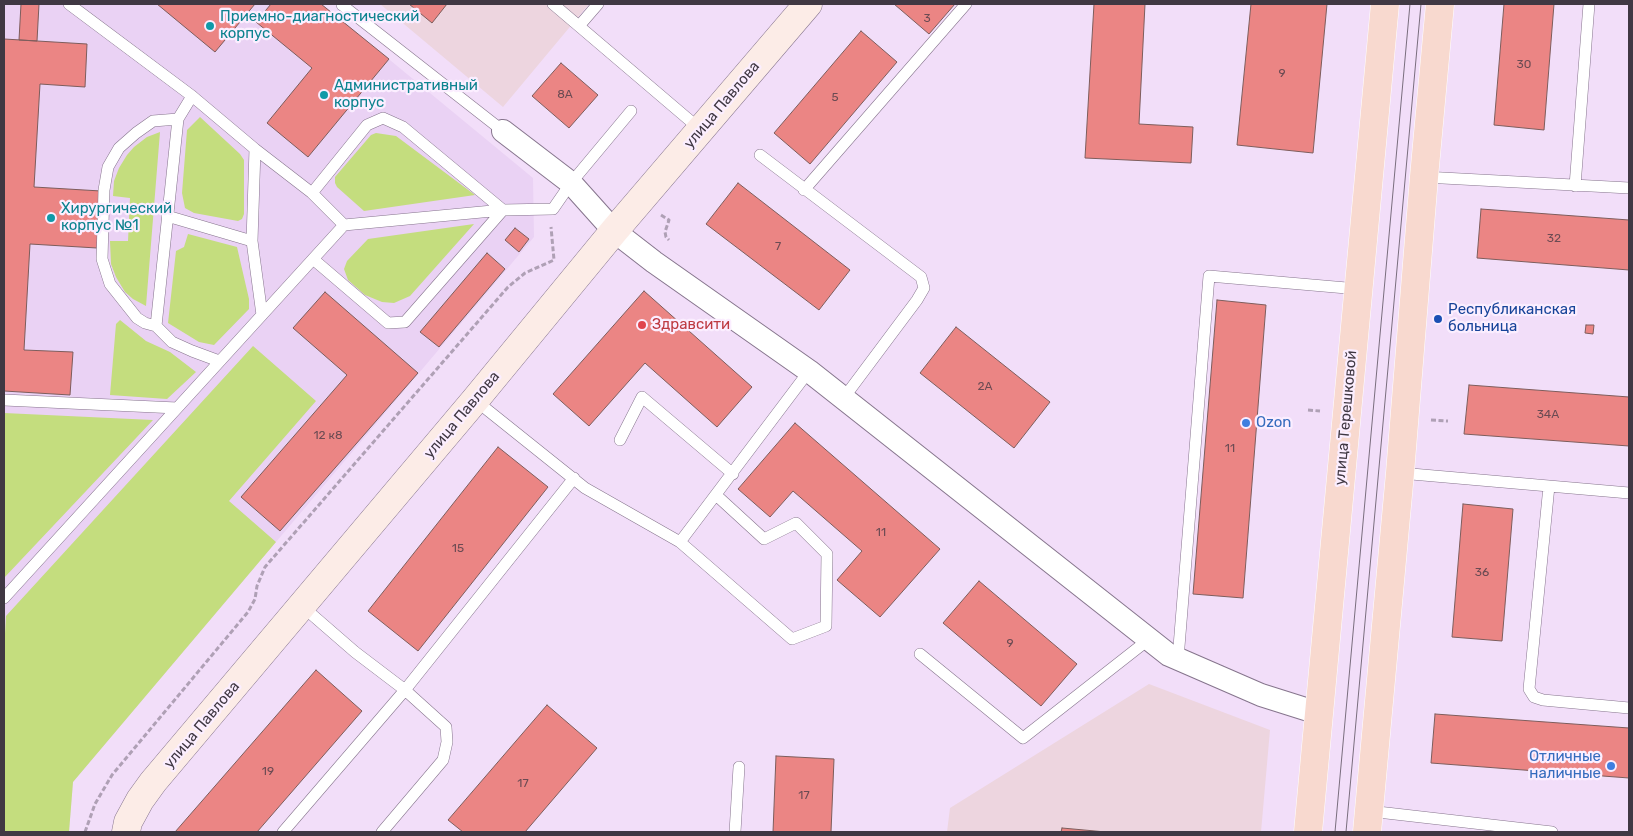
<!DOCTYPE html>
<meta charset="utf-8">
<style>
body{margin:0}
#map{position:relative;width:1633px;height:836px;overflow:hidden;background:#f2def9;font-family:Rubik,sans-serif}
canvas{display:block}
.frame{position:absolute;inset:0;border:5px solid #403843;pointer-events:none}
</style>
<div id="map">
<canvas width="1633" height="836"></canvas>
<div class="frame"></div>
</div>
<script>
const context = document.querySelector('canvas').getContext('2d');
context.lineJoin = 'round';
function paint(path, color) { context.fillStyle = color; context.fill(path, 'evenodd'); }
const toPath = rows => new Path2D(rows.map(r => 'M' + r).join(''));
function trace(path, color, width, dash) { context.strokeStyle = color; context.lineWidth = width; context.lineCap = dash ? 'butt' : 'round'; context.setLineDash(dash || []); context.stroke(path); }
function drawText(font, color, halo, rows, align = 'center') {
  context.font = font + ' Rubik,sans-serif'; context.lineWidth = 4.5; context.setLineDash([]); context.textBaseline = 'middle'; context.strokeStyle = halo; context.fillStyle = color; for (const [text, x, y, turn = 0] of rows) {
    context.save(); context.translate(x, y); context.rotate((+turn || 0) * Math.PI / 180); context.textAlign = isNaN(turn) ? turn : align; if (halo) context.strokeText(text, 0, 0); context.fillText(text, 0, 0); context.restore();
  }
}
paint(toPath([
 [4,4,322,4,533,178,534,237,73,782,69,832,4,832]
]), '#ead2f4');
paint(toPath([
 [380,4,589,4,503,107],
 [1149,684,1270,730,1261,832,947,832,950,808]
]), '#edd5df');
paint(toPath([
 [200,117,240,154,244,160,244,214,242,219,238,221,194,213,185,208,182,193,187,130],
 [160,132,146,306,133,299,125,292,116,277,111,264,110,241,128,241,130,198,113,196,114,181,119,168,127,155,134,147,147,137],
 [376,133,396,136,475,195,364,211,337,187,335,183,335,177,371,135],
 [474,224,410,296,394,303,382,302,365,295,348,280,344,269,347,261,368,239],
 [188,234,237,247,249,299,249,309,214,345,199,342,168,323,176,251,184,247],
 [120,320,146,341,170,352,196,372,167,399,110,395,116,324],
 [253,346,316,401,229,501,276,542,73,782,69,832,4,832,4,651,6,616],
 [4,413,153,420,4,578]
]), '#c4dd7e');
const building = toPath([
 [21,4,39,4,37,41,19,40,21,4],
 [157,4,255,4,215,52,157,4],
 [271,4,321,4,389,59,308,157,267,123,312,68,256,22,271,4],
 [409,4,447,4,432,23,409,4],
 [894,4,955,4,929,34,894,4],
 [1094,4,1145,4,1139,124,1193,127,1191,163,1085,158,1094,4],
 [1251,4,1327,4,1313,153,1237,145,1251,4],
 [1504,4,1554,4,1544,130,1494,125,1504,4],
 [861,31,897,62,810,164,774,133,861,31],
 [4,39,87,44,85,87,40,84,34,187,101,191,97,248,30,244,24,350,73,352,70,395,4,391,4,39],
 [561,63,598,95,569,128,532,96,561,63],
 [738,183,850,270,819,310,706,224,738,183],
 [1481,209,1629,220,1629,270,1477,258,1481,209],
 [515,228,529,239,519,252,505,240,515,228],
 [487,253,505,269,439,347,420,332,487,253],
 [644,291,752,387,717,427,645,363,589,426,553,394,644,291],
 [325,292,418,373,280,531,241,497,347,375,293,328,325,292],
 [1217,300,1266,305,1243,598,1193,594,1217,300],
 [1586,325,1594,325,1593,334,1585,333,1586,325],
 [956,327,1050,402,1014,448,920,373,956,327],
 [1469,385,1629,397,1629,446,1464,434,1469,385],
 [795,423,940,549,880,617,837,580,862,551,793,491,770,517,738,489,795,423],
 [498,447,548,487,418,651,368,611,498,447],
 [1463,504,1513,509,1502,641,1452,637,1463,504],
 [979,581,1077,664,1041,706,943,623,979,581],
 [316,670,362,711,257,832,175,832,316,670],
 [547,705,597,748,525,832,463,832,448,820,547,705],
 [1435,714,1629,728,1629,778,1431,763,1435,714],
 [776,756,834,759,831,832,773,832,776,756],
 [1062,828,1106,832,1061,832,1062,828]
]);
paint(building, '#eb8584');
trace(building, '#7d5d5c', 1);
const lane = toPath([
 [69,4,192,96,255,149,312,193,344,225],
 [343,4,342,5,503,131],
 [553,4,701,130],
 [579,26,598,4],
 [192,96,178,119,156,326,172,342,192,351,219,361],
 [255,149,252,241,262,315],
 [760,155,921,277,924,288,917,300,843,399],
 [1424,177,1629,188],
 [1575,186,1589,4],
 [804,190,966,4],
 [312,193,367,125,383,118,403,127,503,210,405,322,388,323,313,259],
 [167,216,252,241],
 [156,326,145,323,137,318,110,284,102,259,104,190,108,167,119,148,136,133,153,121,178,119],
 [4,400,177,408],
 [475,400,585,488,680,542,809,371],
 [620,440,642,397,733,474],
 [1400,473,1629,493],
 [1549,486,1529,689,1534,697,1543,700,1629,708],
 [680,542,792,639,826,626,827,554,796,523,764,539,716,495],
 [4,598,344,225,503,210,553,209,571,183,631,111],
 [920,654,1023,738,1148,640],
 [1178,659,1209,276,1358,289],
 [1369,811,1552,832],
 [283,832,405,690,355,652,302,606],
 [382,832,443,760,447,742,446,727,405,690,574,478],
 [735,832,739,767]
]);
const street = toPath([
 [503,131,571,183,614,231,654,262,809,371,1169,655,1261,695,1318,713]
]);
const secondary = toPath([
 [126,832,128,822,140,800,153,782,475,400,614,231,808,4]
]);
const primary = toPath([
 [1308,832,1385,4],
 [1367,832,1400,473,1424,177,1440,4]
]);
trace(lane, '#86758d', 12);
trace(street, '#86758d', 24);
trace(secondary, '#86758d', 29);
trace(primary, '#fff', 29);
trace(toPath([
 [661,215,669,220,665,232,666,237,669,240],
 [1308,410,1320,411],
 [1431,420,1448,421],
 [85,832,95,804,112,775,248,612,255,599,257,586,265,567,508,287,525,273,554,260,551,227]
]), '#afa0b5', 3, [5, 2.5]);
trace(lane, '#fff', 11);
trace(street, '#fff', 22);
trace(secondary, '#fcece7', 28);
trace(primary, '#f8d9cf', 28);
trace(toPath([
 [1335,832,1410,4],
 [1346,832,1421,4]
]), '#796d7d', 1);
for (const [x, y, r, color] of [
 [210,26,5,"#0f9aa8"],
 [324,95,5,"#0f9aa8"],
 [51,218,5,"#0f9aa8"],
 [1438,319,5,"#1a4fb4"],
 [642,325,5,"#e0444e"],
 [1246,423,5,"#3f7fe0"],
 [1611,766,5,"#3f7fe0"]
]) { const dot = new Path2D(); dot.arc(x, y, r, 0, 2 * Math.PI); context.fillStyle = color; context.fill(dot); trace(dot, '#fbeeff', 2); }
drawText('12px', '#6b4b53', null, [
 ["3",927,19],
 ["30",1524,65],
 ["9",1282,74],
 ["8А",565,95],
 ["5",835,98],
 ["32",1554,239],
 ["7",778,247],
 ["2А",985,387],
 ["34А",1548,415],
 ["12 к8",328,436],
 ["11",1230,449],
 ["11",881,533],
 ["15",458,549],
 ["36",1482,573],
 ["9",1010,644],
 ["19",268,772],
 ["17",523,784],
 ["17",804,796]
]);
drawText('15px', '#0d838f', '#fbeeff', [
 ["Приемно-диагностический",220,17],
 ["корпус",220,34],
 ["Административный",334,86],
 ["корпус",334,103],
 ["Хирургический",61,209],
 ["корпус №1",61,226]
], 'left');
drawText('15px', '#403843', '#fbeeff', [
 ["улица Павлова",722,105,-50],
 ["улица Павлова",462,415,-50],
 ["улица Терешковой",1346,418,-85],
 ["улица Павлова",202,725,-50]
]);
drawText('15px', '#164399', '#fbeeff', [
 ["Республиканская",1448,310],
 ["больница",1448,327]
], 'left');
drawText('15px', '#be3a42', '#fbeeff', [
 ["Здравсити",652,325]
], 'left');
drawText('15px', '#366cbe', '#fbeeff', [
 ["Ozon",1256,423],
 ["Отличные",1601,757,"right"],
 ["наличные",1601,774,"right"]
], 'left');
</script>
